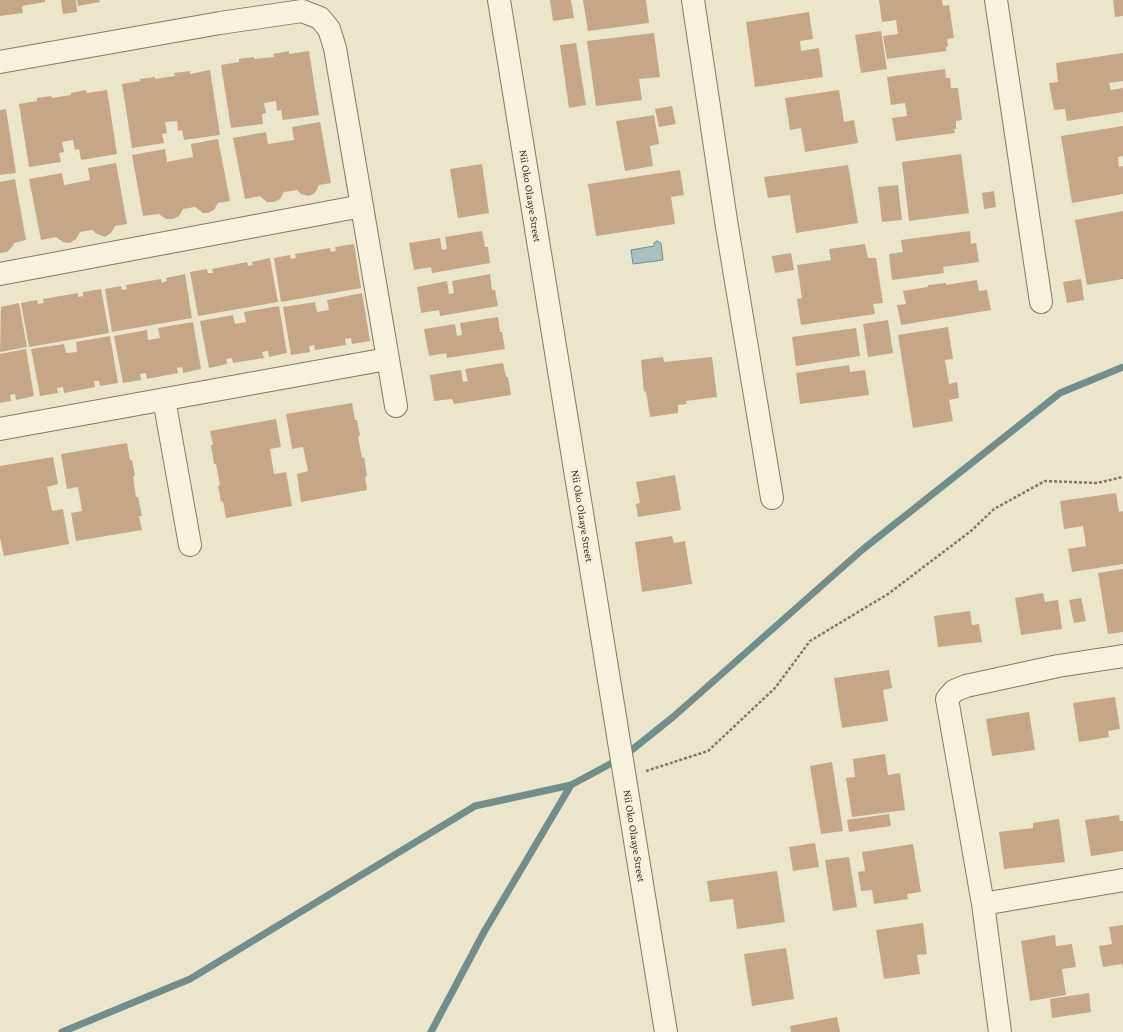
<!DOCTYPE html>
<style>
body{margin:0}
canvas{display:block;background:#ebe5cb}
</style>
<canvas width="1123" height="1032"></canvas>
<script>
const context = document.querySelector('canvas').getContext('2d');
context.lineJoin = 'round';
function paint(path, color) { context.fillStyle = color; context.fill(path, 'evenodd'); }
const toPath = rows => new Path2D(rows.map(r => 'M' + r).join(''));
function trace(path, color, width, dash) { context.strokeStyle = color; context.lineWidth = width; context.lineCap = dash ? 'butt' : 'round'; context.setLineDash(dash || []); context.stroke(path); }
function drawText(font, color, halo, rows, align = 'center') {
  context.font = font + ' "Crimson Pro",serif'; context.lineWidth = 3.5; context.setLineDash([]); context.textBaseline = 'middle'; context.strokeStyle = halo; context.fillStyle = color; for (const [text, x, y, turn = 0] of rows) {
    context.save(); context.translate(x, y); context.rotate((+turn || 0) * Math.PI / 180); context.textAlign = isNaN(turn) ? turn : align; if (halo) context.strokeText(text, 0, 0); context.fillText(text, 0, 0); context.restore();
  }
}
const water = toPath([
 [657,241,661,243,663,260,633,264,631,250,654,246,654,243,657,241]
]);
paint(water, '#abc0bd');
trace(water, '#728e8b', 1);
trace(toPath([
 [62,1032,190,979,475,806,571,785,623,757,673,717,862,550,1060,393,1123,367],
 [431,1032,484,932,571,785]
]), '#728e8b', 7);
paint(toPath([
 [0,0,45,0,45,2,22,6,23,13,0,16],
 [61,0,76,0,77,12,63,14],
 [77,0,99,0,100,2,78,6],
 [550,0,571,0,574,18,553,21],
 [583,0,646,0,649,23,588,31],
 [879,0,942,0,943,6,949,5,954,38,947,39,948,46,946,47,946,51,887,59,883,36,898,34,896,20,882,22],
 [1113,0,1123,0,1123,16,1115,17],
 [809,12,813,39,800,41,801,51,819,48,823,77,755,87,746,22],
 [881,31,887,69,861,73,855,35],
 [654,33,660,77,639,79,642,100,596,106,587,41],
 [576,43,586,105,569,108,560,45],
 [289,51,289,54,309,51,319,115,283,120,281,110,277,111,276,101,264,103,266,113,262,114,263,124,231,128,221,65,239,62,239,59,254,57,254,59,274,57,273,54],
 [1123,53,1123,81,1109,83,1111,90,1123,88,1123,112,1067,121,1065,109,1054,110,1049,83,1058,82,1056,63],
 [945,69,946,78,950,78,951,88,958,88,962,120,956,121,956,129,954,129,955,133,896,141,892,118,907,116,905,103,891,105,887,77],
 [210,70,220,135,184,140,182,130,178,131,177,121,165,122,167,133,162,134,164,143,132,148,122,84,140,81,140,79,155,77,155,79,175,76,174,73,190,71,190,74],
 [86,90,87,93,107,90,117,154,81,160,79,149,75,150,73,140,62,142,64,152,59,153,61,162,29,167,19,104,37,101,37,98,51,96,52,98,71,95,71,93],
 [839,90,844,122,854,120,858,143,805,152,801,128,790,130,785,98],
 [672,106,676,124,659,127,655,109],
 [6,109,16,173,0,175,0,110],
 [654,115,659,144,650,146,653,166,625,171,616,121],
 [320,122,331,183,319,185,315,193,309,196,301,194,297,190,284,192,280,199,274,202,267,202,260,196,245,199,233,138,266,132,268,144,294,140,292,127],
 [1123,126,1123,156,1118,157,1119,167,1123,166,1123,194,1072,203,1061,136],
 [218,139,230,201,218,203,214,210,208,213,203,213,195,207,183,209,179,216,173,219,166,219,159,214,143,216,132,155,165,149,167,162,193,157,191,144],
 [961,154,969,213,909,221,902,162],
 [116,163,127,224,115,226,111,233,105,237,95,233,93,230,80,232,76,239,70,243,63,242,56,237,41,240,29,179,62,173,64,185,90,180,88,168],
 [482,164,489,213,458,218,450,169],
 [848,165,858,223,796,233,790,195,768,198,764,177],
 [680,170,684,195,671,197,675,224,596,236,588,184],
 [15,179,26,240,14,243,13,246,7,252,0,253,0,182],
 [898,185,902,220,882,222,878,187],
 [994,191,996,207,984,209,982,193],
 [1123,211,1123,279,1087,285,1075,220],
 [482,231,485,247,488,247,490,263,432,273,431,267,414,270,409,243,440,238,442,250,447,249,445,237],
 [970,231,971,244,976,243,979,262,943,267,944,273,892,280,889,254,903,252,901,240],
 [354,244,361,288,281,302,274,258,290,255,291,259,296,258,295,254,330,248,331,252,336,251,335,247],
 [865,244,868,258,876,258,883,303,873,304,875,314,801,325,797,299,802,298,797,265,831,260,829,249],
 [791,253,794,270,775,273,772,256],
 [270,258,278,302,198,316,190,272,207,269,208,273,213,273,212,269,247,262,248,266,253,265,252,262],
 [185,274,192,318,112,332,105,289,121,286,122,290,127,289,126,285,161,279,162,283,167,281,166,278],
 [490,274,492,290,495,290,498,306,440,316,439,310,421,313,417,287,447,281,449,294,454,293,452,281],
 [1081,279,1084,300,1067,303,1063,282],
 [977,280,979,291,987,290,991,310,901,325,897,305,906,304,903,291,928,287,928,285,946,283,946,285],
 [101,289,109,333,29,347,21,303,37,300,38,304,44,303,43,299,78,293,78,297,83,296,83,292],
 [362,293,370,341,352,344,351,338,345,339,346,345,315,350,314,345,309,346,310,352,291,355,283,307,315,302,317,312,329,310,327,300],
 [19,303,27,347,0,352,1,307],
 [279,306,287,353,269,357,268,351,262,352,264,358,233,363,232,358,226,359,227,364,209,368,200,321,233,315,235,324,246,322,244,312],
 [498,317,500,332,502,332,505,349,447,358,446,353,429,356,424,329,455,324,457,336,462,335,460,323],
 [888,320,893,353,868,357,863,324],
 [193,322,201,369,183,373,182,367,177,368,178,373,147,379,146,373,140,374,141,380,123,383,114,336,147,330,148,340,160,338,158,328],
 [948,327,953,359,945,360,949,384,957,382,959,398,949,400,953,421,913,428,898,335],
 [856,328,860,356,796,366,792,337],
 [110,336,118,383,100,386,99,381,94,381,95,387,64,393,63,387,57,388,58,393,40,396,31,349,64,344,66,353,77,352,76,342],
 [26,349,34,396,16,400,15,394,10,395,11,401,0,403,0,354],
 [663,357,664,362,712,357,717,397,686,401,687,404,678,405,678,413,650,417,646,391,644,392,641,360],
 [503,363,506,377,508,377,511,395,454,404,452,399,434,401,430,375,461,370,463,382,468,381,465,369],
 [849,365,850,372,865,370,869,395,800,404,796,373],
 [352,403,355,420,357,420,360,436,358,436,362,458,364,457,367,476,365,477,367,490,301,502,297,474,308,471,303,447,292,449,286,414],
 [276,419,281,447,270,449,274,474,286,472,292,506,226,518,223,501,221,502,218,486,220,485,216,464,214,464,211,445,213,445,210,431],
 [127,443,130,460,132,460,135,476,133,476,136,497,138,497,142,516,139,516,142,530,76,541,71,513,82,511,78,487,67,489,61,454],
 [53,457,58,484,47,487,52,511,63,509,69,544,4,556,0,538,0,466],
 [675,475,681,510,638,517,636,504,640,503,636,482],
 [1116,493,1119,512,1123,511,1123,564,1072,572,1068,549,1086,546,1083,526,1064,529,1060,501],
 [672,536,674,543,685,541,692,584,642,592,635,542],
 [1123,569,1123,632,1108,634,1098,573],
 [1043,593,1045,602,1058,600,1062,629,1021,635,1015,598],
 [1081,598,1086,621,1074,623,1069,600],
 [970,611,972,625,979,624,982,642,938,647,934,616],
 [889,670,892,688,883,690,888,721,842,728,834,678],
 [1115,697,1120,729,1108,731,1109,737,1079,742,1073,703],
 [1029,712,1035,750,992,756,986,719],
 [885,754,888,775,900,773,905,810,852,817,846,778,855,777,853,759],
 [832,762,843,831,821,834,810,766],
 [889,814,891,826,849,832,847,820],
 [1119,815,1120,821,1123,821,1123,851,1091,856,1085,820],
 [1059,819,1065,862,1004,869,999,832,1033,828,1033,823],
 [815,843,819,867,793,871,789,847],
 [913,844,921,892,907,894,908,899,874,904,872,890,861,891,858,872,865,871,862,852],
 [849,857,857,907,833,911,825,860],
 [777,871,785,922,737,929,733,899,710,902,707,881],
 [923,923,927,954,917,955,920,974,884,979,876,930],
 [1123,925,1123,968,1122,964,1103,967,1099,946,1112,944,1109,927],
 [1055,935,1056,946,1072,944,1076,967,1062,969,1066,995,1030,1001,1021,941],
 [786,948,794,999,752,1006,744,954],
 [1089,993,1091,1012,1052,1018,1050,999],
 [837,1017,840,1032,791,1032,790,1026]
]), '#c5a785');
const minor = toPath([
 [693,0,727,227,772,498],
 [996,0,1041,302],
 [0,62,220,23,302,11,320,18,329,29,335,48,396,406],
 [0,274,362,206],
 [164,399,190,545],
 [0,429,387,359],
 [983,904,1123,880],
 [1000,1032,983,904,947,699,954,691,966,686,1058,666,1123,656]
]);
const tertiary = toPath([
 [499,0,666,1032]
]);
trace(minor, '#877961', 24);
trace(tertiary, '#877961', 24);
trace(toPath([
 [646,771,708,751,775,688,810,641,888,594,971,531,994,509,1045,481,1097,483,1123,477]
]), '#877961', 2.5, [3, 2]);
trace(minor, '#f6f2de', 22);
trace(tertiary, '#f6f2de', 22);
drawText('11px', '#393023', '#f3efda', [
 ["Nii Oko Olaaye Street",530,196,81],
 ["Nii Oko Olaaye Street",582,516,81],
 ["Nii Oko Olaaye Street",634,836,81]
]);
</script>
